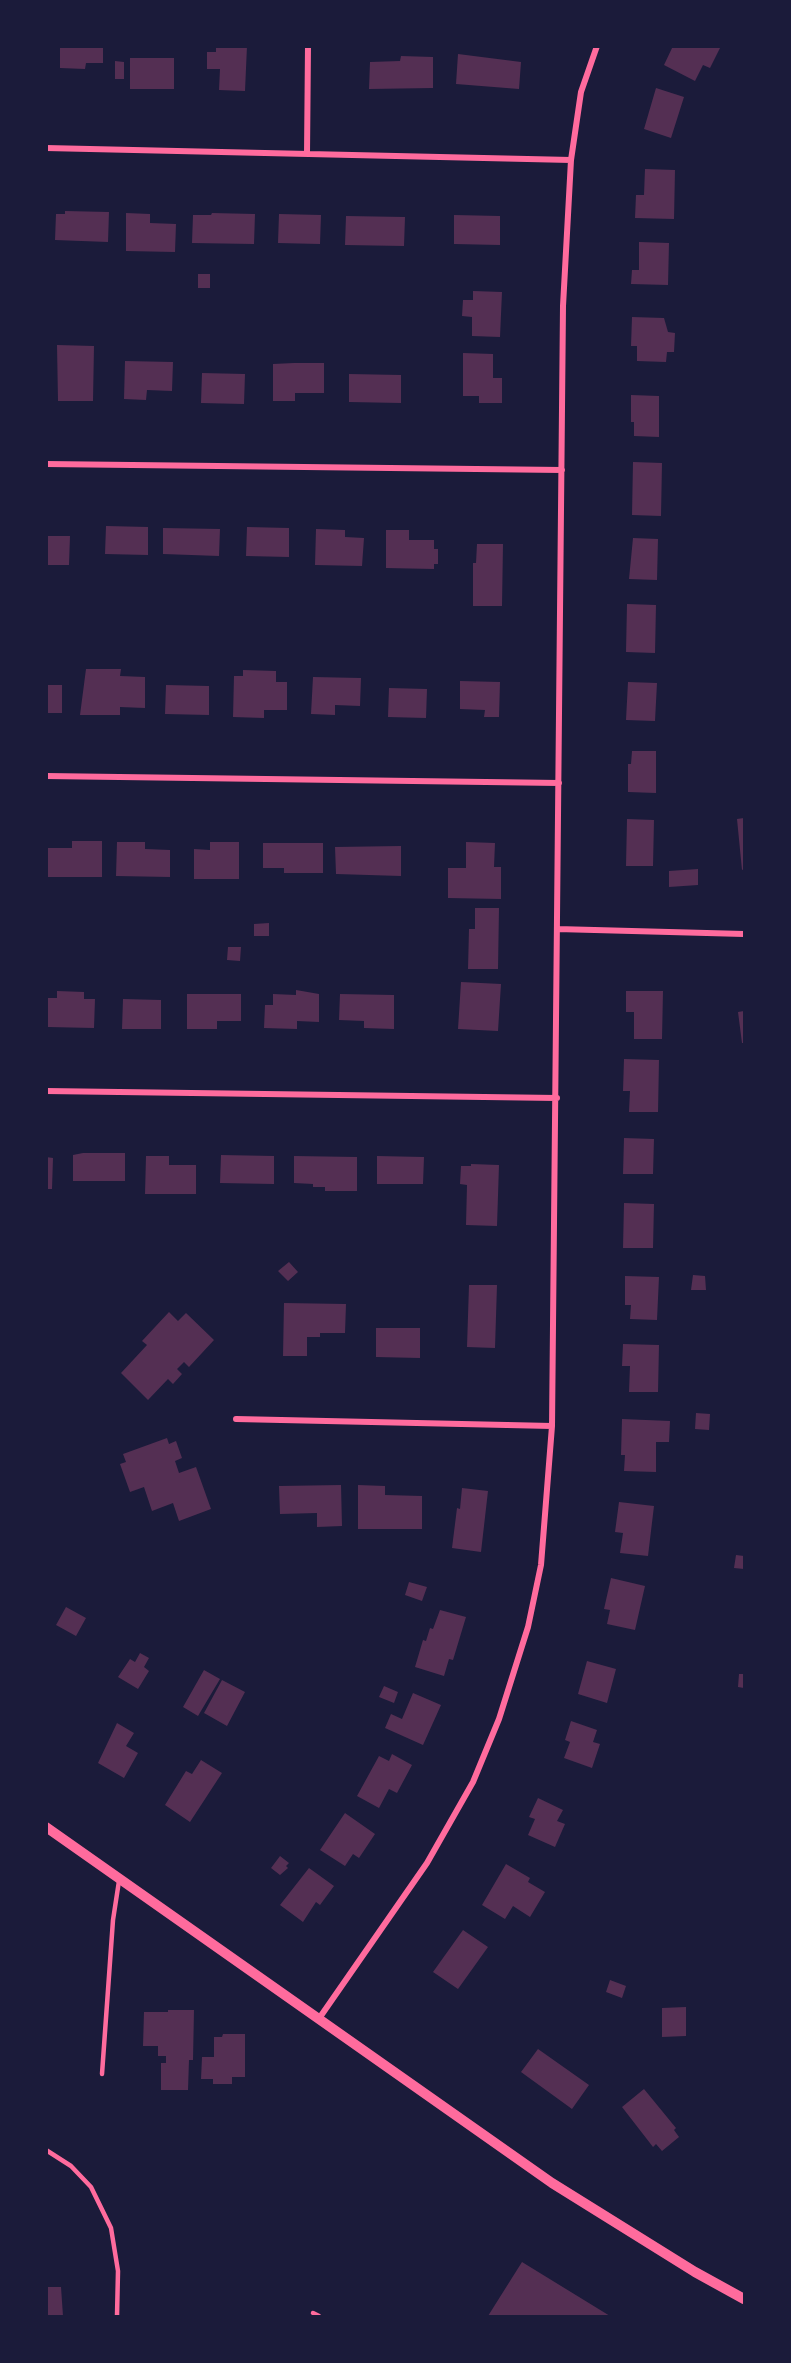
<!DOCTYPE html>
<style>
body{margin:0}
#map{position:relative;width:791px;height:2363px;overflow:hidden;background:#1b1b3a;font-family:Quicksand,sans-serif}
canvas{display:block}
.frame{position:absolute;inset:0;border:48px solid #1b1b3a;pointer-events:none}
</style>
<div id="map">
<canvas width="791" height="2363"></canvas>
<div class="frame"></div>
</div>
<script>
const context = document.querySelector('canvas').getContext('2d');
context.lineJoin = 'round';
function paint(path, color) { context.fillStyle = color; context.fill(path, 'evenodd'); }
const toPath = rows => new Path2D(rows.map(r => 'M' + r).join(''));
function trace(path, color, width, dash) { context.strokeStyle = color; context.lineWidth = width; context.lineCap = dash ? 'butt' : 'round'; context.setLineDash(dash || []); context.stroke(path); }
paint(toPath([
 [60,46,103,46,103,63,86,63,85,69,60,68],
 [216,46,247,46,245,91,219,90,220,69,207,69,207,52,216,52],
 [673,46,721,46,710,68,703,65,695,81,664,65],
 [458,54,521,62,519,89,456,84],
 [401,56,433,57,433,88,369,89,370,62,400,61],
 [130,58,174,58,174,89,130,89],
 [115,61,124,62,124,79,115,79],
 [656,88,684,97,671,138,644,129],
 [645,169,675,170,674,219,635,218,636,195,644,195],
 [65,211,109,212,108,242,55,240,56,214,65,214],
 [126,213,150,214,150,223,176,224,175,252,126,251],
 [212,213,255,214,254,244,192,243,193,215,211,215],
 [279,214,321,215,320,244,278,243],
 [454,215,500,216,500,245,454,244],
 [346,216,405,217,404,246,345,245],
 [639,242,669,243,668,285,631,284,632,270,639,270],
 [198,274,210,274,210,288,198,288],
 [473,291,502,292,500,337,472,336,472,317,462,316,463,300,473,300],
 [632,317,664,318,668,332,675,333,674,352,667,352,666,362,637,361,637,346,631,346],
 [57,345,94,346,93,401,58,401],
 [463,353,493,354,493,378,502,378,502,403,479,403,479,396,463,396],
 [125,361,173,362,172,391,147,390,146,400,124,399],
 [294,363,324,363,324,393,295,393,295,401,273,401,273,364],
 [202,373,245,374,244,404,201,403],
 [349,374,401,375,401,403,349,402],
 [631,395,659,396,659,437,634,436,634,422,631,422],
 [633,462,662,463,661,516,632,515],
 [106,526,148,527,148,555,105,554],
 [247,527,289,528,289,557,246,556],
 [163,528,220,529,219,556,163,554],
 [316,529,345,530,345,537,364,538,362,566,315,565],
 [386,530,409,530,409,540,434,540,434,549,438,549,438,564,434,564,434,569,386,568],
 [46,536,70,536,69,565,46,565],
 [633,538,658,539,657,580,629,579],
 [477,544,503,544,502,606,473,606,473,563,476,563],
 [627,604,656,605,655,653,626,652],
 [86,669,121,669,120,676,145,677,145,708,120,707,120,715,80,715],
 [243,670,276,671,276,682,287,682,287,710,264,710,264,718,233,717,234,676,243,676],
 [313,677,361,678,360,706,335,705,335,715,311,714],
 [460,681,500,682,499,717,484,717,485,710,460,709],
 [628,682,657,683,655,721,626,720],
 [46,685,62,685,62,713,46,713],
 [166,685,209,686,209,715,165,714],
 [389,688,427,689,426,718,388,717],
 [632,751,656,751,656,793,628,792,628,764,631,764],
 [744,818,744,869,742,870,737,819],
 [627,819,654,820,653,866,626,866],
 [72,841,102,841,102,877,48,877,48,848,72,848],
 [117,842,145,842,145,849,170,850,170,877,116,876],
 [210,842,239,842,239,879,194,879,194,849,210,850],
 [466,842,495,843,494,867,501,867,501,899,448,898,448,868,466,868],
 [263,843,323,843,323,873,284,873,284,868,263,868],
 [401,846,401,876,336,874,335,847],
 [698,869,698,885,669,887,669,871],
 [475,908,499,908,498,969,468,969,469,929,475,929],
 [269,923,269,936,254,936,254,924],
 [228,947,241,947,240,961,227,960],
 [461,982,501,984,498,1031,458,1029],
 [296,990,319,994,319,1022,297,1021,297,1029,264,1028,265,1005,273,1005,273,994,296,995],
 [57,991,84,992,84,999,95,999,94,1028,48,1027,48,998,57,998],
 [626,991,663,991,662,1039,634,1039,634,1012,626,1012],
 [187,994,241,994,241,1021,217,1021,217,1029,187,1029],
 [340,994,394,995,394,1029,364,1028,364,1021,339,1020],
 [123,999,161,1000,161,1029,122,1029],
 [744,1011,744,1043,742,1043,738,1012],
 [624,1059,659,1060,658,1112,629,1112,630,1091,623,1091],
 [624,1138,654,1139,653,1174,623,1174],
 [83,1153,125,1153,125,1181,73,1181,73,1155],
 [221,1155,274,1156,274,1184,220,1183],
 [146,1156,169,1156,169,1165,196,1165,196,1194,145,1194],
 [294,1156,357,1157,357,1191,325,1191,325,1187,313,1187,313,1184,294,1183],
 [377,1156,424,1157,423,1184,377,1184],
 [46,1157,53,1158,52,1189,46,1189],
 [471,1164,499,1165,497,1226,466,1225,467,1185,460,1184,461,1166,471,1166],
 [624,1203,654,1204,653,1248,623,1248],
 [289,1262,298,1272,288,1281,278,1271],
 [693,1275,705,1276,706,1290,691,1290],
 [625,1276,659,1277,657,1320,630,1319,631,1305,625,1305],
 [469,1285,497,1285,495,1348,467,1347],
 [284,1303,346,1304,345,1333,320,1333,320,1337,307,1337,307,1356,283,1356],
 [169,1312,178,1321,186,1313,214,1340,189,1367,184,1362,177,1369,182,1374,173,1384,168,1379,148,1400,121,1373,147,1345,142,1341],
 [376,1328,420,1328,420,1358,376,1357],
 [623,1344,659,1345,658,1392,629,1392,630,1366,622,1366],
 [696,1413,710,1414,709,1430,695,1429],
 [622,1419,670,1421,669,1442,656,1442,656,1472,624,1471,625,1455,621,1455],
 [167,1438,169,1444,176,1441,182,1458,175,1461,179,1473,196,1467,211,1509,179,1521,173,1503,152,1511,144,1487,130,1492,120,1464,126,1462,123,1454],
 [341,1485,342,1526,317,1527,317,1513,280,1514,279,1486],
 [358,1485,385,1486,385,1495,422,1496,422,1529,358,1529],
 [462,1488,488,1491,481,1552,452,1548,457,1508,460,1509],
 [619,1502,654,1506,648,1556,620,1553,623,1533,615,1532],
 [736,1555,744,1556,744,1569,734,1568],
 [611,1578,645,1586,635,1630,607,1624,610,1610,604,1609],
 [409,1582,427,1587,422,1601,405,1595],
 [66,1607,86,1618,76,1636,56,1625],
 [440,1610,466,1617,453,1660,449,1659,444,1676,415,1667,423,1640,426,1641,430,1628,433,1629],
 [140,1653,149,1658,144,1667,149,1671,138,1689,118,1677,130,1659,135,1662],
 [587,1661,616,1669,607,1703,578,1694],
 [204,1670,220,1679,198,1716,183,1707],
 [739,1674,744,1674,744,1688,738,1687],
 [222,1680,245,1692,227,1726,204,1713],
 [384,1686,398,1692,394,1703,379,1697],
 [413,1693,441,1705,423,1745,385,1728,391,1714,402,1719],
 [571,1721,597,1730,593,1742,600,1744,592,1768,564,1758,570,1742,565,1740],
 [117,1723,134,1733,126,1746,138,1753,124,1778,98,1763],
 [392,1754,412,1765,397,1793,389,1789,379,1808,357,1796,379,1756,389,1761],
 [201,1760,222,1773,190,1822,165,1805,186,1771,192,1774],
 [538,1798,563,1810,557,1821,565,1824,555,1847,528,1835,535,1819,529,1817],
 [345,1813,375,1834,359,1858,353,1854,345,1866,320,1850],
 [280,1856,289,1863,286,1866,288,1868,280,1875,271,1868],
 [506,1864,530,1878,528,1882,545,1892,530,1917,513,1906,505,1919,482,1905],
 [309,1868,334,1886,320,1905,316,1902,303,1922,280,1905],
 [463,1930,488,1947,458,1989,433,1972],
 [610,1980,626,1986,622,1998,606,1992],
 [686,2007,686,2036,662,2037,662,2008],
 [168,2010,194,2010,193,2060,189,2060,188,2090,161,2090,161,2063,166,2063,166,2056,158,2056,158,2046,143,2046,144,2012,168,2012],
 [223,2034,245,2034,245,2077,232,2077,232,2084,213,2084,213,2079,201,2079,202,2057,214,2057,214,2037,222,2037],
 [538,2049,589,2085,572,2109,521,2072],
 [644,2089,676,2128,674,2130,679,2137,662,2151,656,2144,653,2147,622,2107],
 [522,2262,610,2316,488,2316],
 [46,2287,61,2287,63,2316,46,2316]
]), '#542f53');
trace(toPath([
 [102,2074,113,1920,119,1881],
 [46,2150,71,2166,91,2187,111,2228,118,2271,117,2316],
 [313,2313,319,2316]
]), '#ff6b9d', 4.5);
trace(toPath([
 [46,148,571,160],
 [307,154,308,46],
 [46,464,562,470],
 [46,776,559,783],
 [557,929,744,934],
 [46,1091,557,1098],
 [236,1419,552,1426],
 [318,2020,427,1863,473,1782,499,1719,528,1627,541,1565,552,1426,563,306,571,160,581,92,597,46]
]), '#ff6b9d', 6);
trace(toPath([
 [46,1827,552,2183,695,2272,744,2299]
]), '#ff6b9d', 10);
</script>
